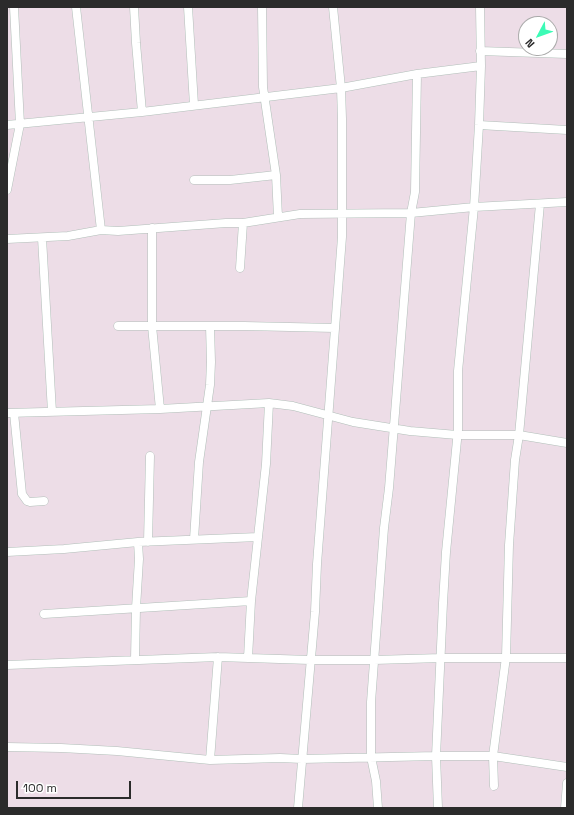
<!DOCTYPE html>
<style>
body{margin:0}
#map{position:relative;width:574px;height:815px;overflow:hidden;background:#eddde7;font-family:"Space Grotesk",sans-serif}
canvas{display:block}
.frame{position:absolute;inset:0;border:8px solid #2b2b2b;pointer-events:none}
.north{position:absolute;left:518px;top:16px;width:40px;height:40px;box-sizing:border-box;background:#fff;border:1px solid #aaa;border-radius:50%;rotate:229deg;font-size:11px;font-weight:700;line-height:16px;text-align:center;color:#2b2b2b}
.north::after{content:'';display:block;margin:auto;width:14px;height:18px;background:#3cfbb6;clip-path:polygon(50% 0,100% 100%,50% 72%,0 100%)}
.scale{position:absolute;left:16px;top:781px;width:115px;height:18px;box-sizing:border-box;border:2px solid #2b2b2b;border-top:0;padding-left:5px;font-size:12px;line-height:14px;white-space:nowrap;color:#2b2b2b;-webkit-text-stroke:3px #fff;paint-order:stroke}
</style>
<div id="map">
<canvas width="574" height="815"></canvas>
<div class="frame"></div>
<div class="north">N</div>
<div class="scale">100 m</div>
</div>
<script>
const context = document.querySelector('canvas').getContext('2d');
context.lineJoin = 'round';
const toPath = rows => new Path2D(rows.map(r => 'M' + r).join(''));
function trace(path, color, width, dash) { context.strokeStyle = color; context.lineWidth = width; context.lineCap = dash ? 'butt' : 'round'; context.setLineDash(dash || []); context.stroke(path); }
const minor = toPath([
 [76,7,101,230],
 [134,7,136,43,142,112],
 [188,7,194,105],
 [262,7,263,87,276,175,278,217],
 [480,51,567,54],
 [7,125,142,112,341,88,417,74,481,66],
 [479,125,567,130],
 [194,180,230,180,276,175],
 [7,190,20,124,14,7],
 [152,228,152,326,160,409],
 [42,238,52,412],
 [7,239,68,236,101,230,118,231,226,223,243,223,300,214,411,213,474,207,567,202],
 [240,268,243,223],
 [118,326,244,326,335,328],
 [7,413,160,409,269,403,293,406,353,422,410,431,457,435,519,435,567,443],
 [14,413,22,494,27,501,30,502,44,501],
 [194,539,199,462,210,385,211,362,210,326],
 [148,542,150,456],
 [7,552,64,549,138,542,258,537],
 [44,614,251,601],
 [248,658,251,601,266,464,269,403],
 [135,660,136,608,139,559,138,542],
 [7,665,218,657,310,660,374,660,441,658,567,658],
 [7,747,61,748,117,751,210,760,280,758,302,759,436,756,493,756,567,767],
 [210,760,218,657],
 [494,786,493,756,506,657,509,545,515,460,519,435,540,204],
 [298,808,315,612,317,564,342,237,342,119,341,88,333,7],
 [378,808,376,781,371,757,371,702,384,528,389,488,411,213,415,192,417,74],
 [438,808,436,756,443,603,446,552,458,430,458,371,474,207,479,125,481,66,480,7],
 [565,808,567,783]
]);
trace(minor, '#b1bfb9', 9);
trace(minor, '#fff', 8);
</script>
